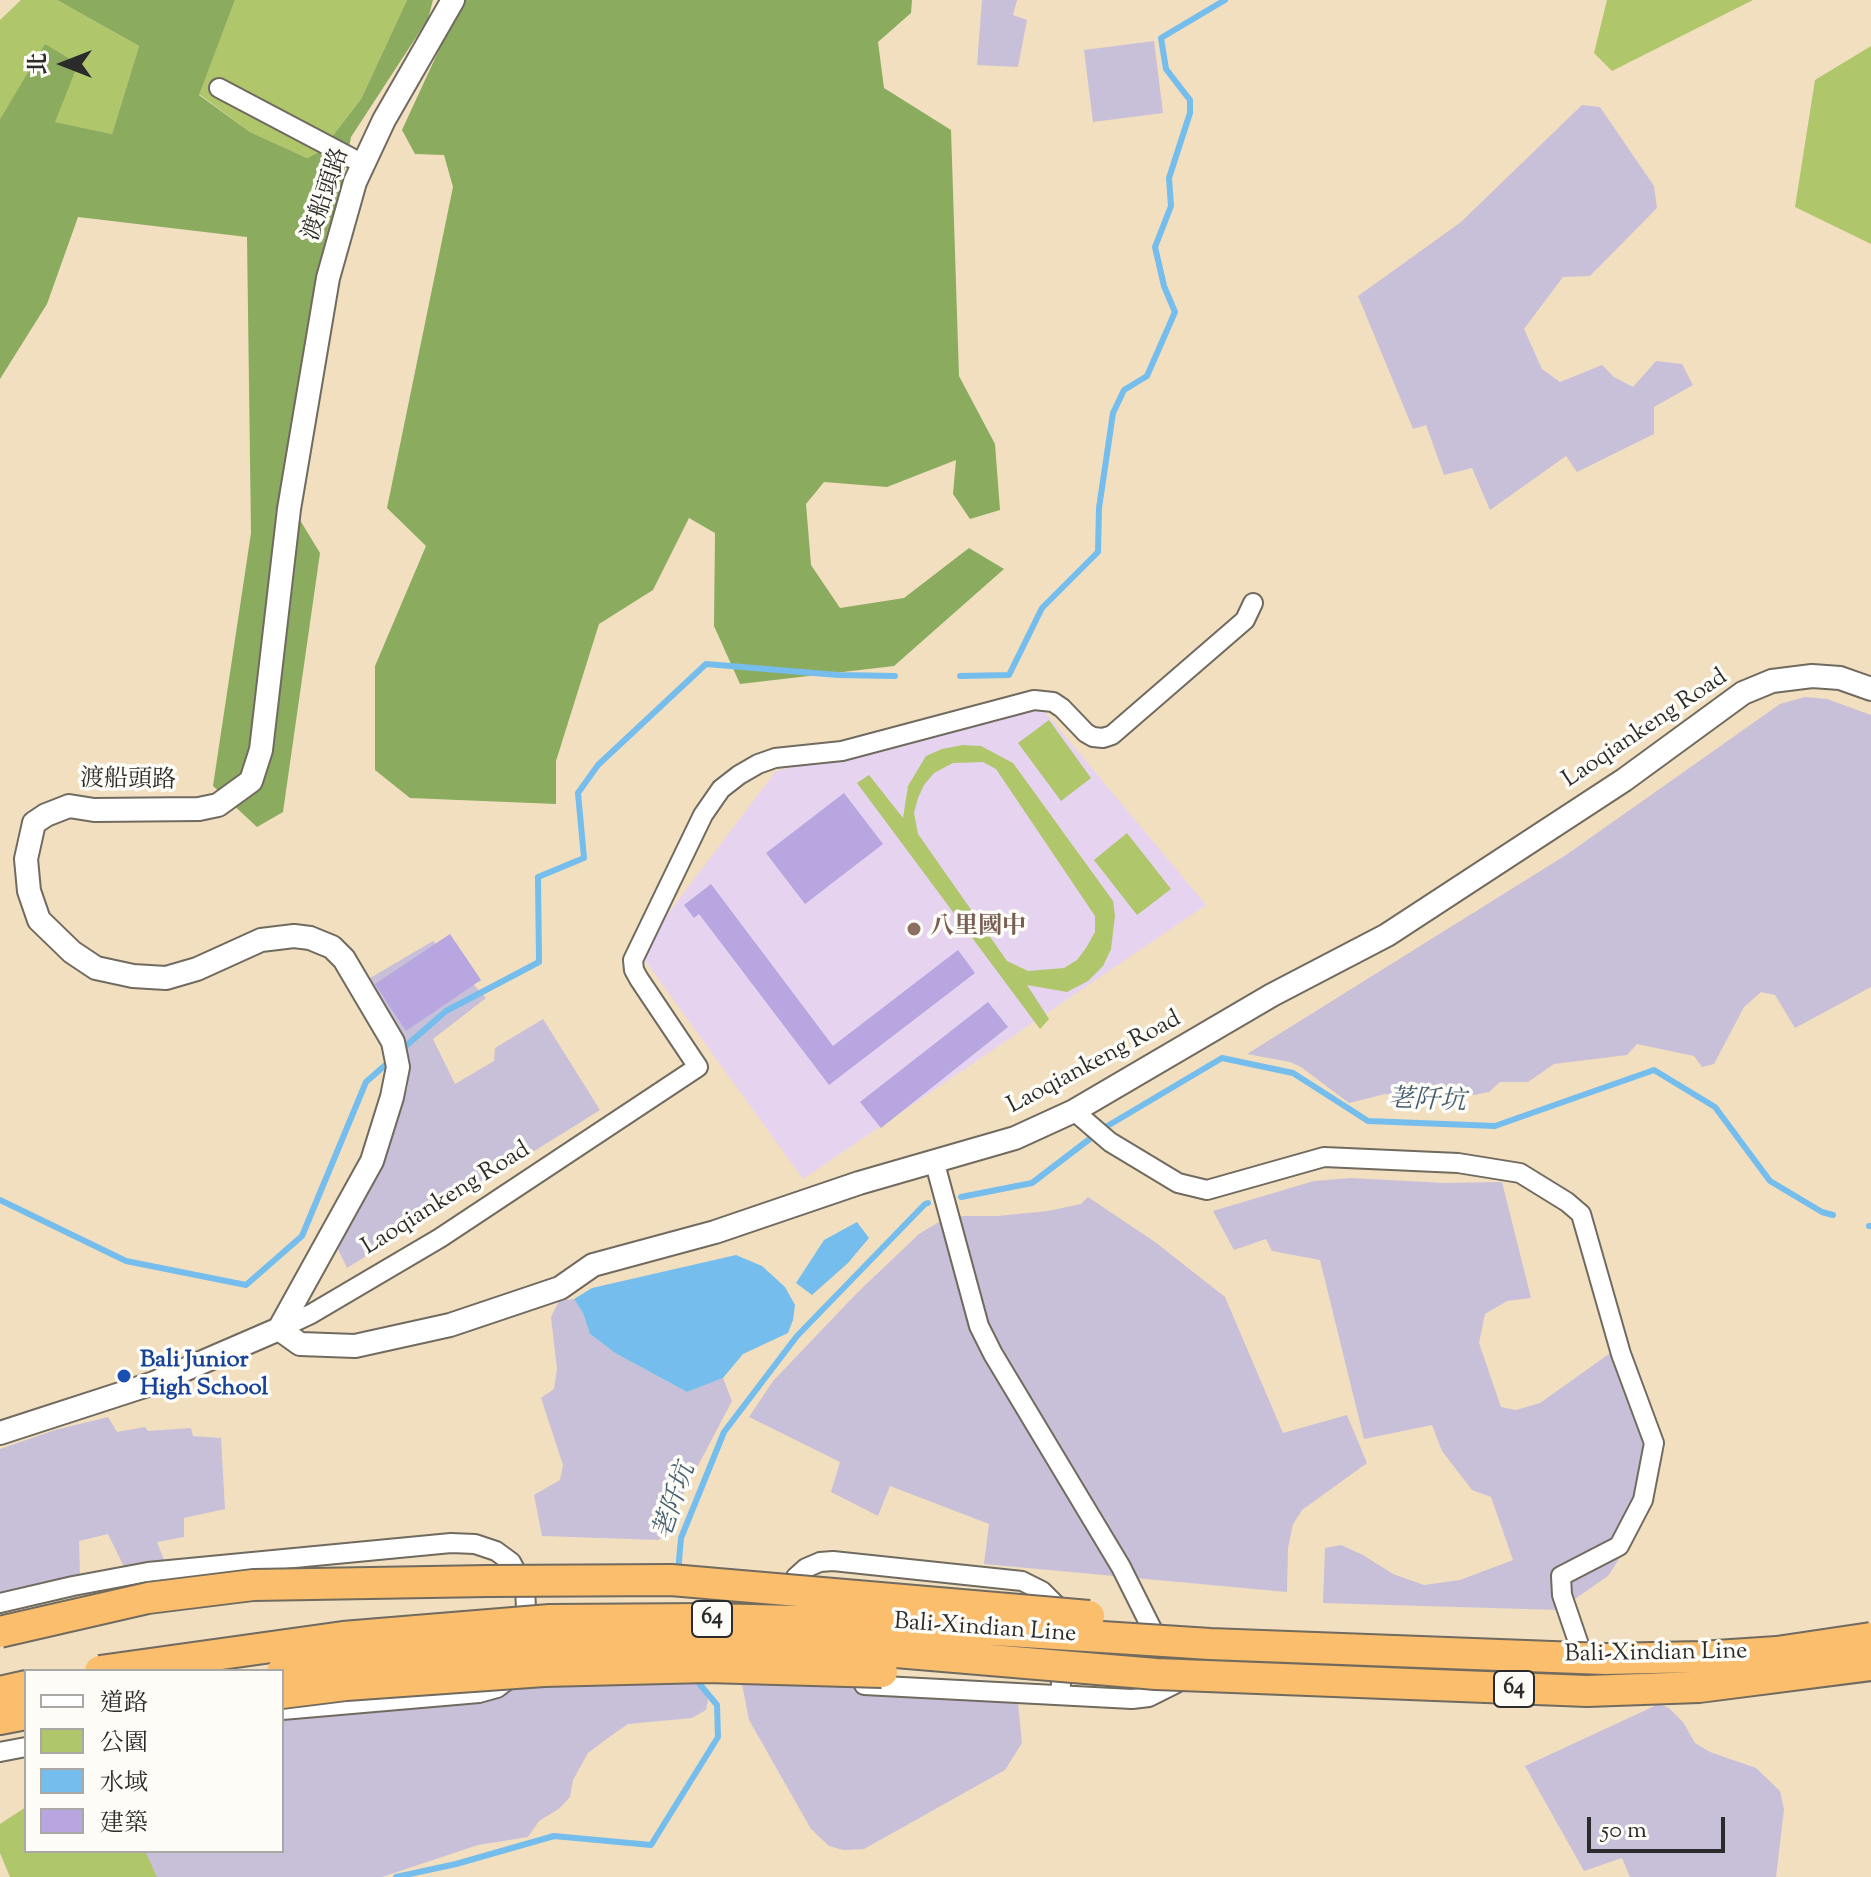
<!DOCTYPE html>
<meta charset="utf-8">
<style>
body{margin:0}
#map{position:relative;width:1871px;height:1877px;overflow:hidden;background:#f1dfc0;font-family:"Sorts Mill Goudy","Noto Serif TC",serif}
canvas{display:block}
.legend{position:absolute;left:24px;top:1669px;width:260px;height:184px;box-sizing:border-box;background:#fdfcf7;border:2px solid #a9a8a5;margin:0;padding:10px 14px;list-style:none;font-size:24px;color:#2b2b2b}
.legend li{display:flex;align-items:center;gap:16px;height:40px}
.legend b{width:40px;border:2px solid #a9a8a5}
.north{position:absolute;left:24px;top:24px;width:80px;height:80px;-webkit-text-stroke:6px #fdfcf7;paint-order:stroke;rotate:270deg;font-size:22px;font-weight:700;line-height:32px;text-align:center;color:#2b2b2b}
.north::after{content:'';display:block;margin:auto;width:28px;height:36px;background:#2b2b2b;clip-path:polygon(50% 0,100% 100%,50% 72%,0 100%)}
.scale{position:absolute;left:1587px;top:1817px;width:138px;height:36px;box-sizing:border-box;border:4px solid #2b2b2b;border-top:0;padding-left:10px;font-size:24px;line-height:28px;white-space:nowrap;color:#2b2b2b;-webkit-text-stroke:6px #fdfcf7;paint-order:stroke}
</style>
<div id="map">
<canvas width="1871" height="1877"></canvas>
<ul class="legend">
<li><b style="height:10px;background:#fff"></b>道路</li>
<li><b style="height:22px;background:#afc66b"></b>公園</li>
<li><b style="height:22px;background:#75bded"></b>水域</li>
<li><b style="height:22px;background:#b7a6df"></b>建築</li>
</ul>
<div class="north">北</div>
<div class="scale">50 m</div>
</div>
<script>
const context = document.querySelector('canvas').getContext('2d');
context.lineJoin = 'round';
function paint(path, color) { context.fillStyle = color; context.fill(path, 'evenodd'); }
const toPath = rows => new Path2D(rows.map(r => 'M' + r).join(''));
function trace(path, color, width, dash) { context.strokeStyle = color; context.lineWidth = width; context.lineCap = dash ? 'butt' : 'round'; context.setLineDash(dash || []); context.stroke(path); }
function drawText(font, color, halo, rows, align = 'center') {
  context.font = font + ' "Sorts Mill Goudy","Noto Serif TC",serif'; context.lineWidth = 7; context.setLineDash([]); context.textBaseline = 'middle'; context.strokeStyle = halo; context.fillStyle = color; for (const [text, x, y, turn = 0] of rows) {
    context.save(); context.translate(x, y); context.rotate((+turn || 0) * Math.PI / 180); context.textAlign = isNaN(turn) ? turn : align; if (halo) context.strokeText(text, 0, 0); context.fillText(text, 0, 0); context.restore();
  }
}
paint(toPath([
 [1040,706,1206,905,803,1179,639,952,776,771]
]), '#e6d3f0');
paint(toPath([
 [982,0,1017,0,1013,15,1027,20,1018,67,977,65],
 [1154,41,1163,113,1093,122,1084,50],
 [1582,105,1600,107,1654,186,1657,208,1590,276,1563,277,1524,329,1542,369,1560,382,1602,365,1614,377,1633,387,1656,361,1682,364,1693,385,1654,407,1654,434,1577,472,1566,456,1490,510,1472,468,1444,475,1426,425,1413,429,1358,296,1461,222],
 [1805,697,1827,699,1871,715,1871,987,1795,1028,1775,995,1761,992,1744,1007,1714,1064,1702,1067,1694,1056,1637,1044,1627,1055,1554,1064,1528,1082,1500,1082,1489,1092,1474,1095,1385,1094,1349,1103,1301,1067,1290,1062,1247,1054,1566,855,1780,704],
 [433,941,486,998,433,1039,455,1084,494,1061,495,1048,543,1019,600,1110,347,1268,336,1245,408,1087,407,1069,365,981],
 [1351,1178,1444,1183,1502,1182,1531,1298,1507,1301,1485,1314,1479,1343,1501,1407,1516,1410,1540,1403,1616,1349,1655,1451,1648,1500,1639,1528,1608,1576,1559,1610,1323,1603,1325,1548,1341,1545,1363,1555,1393,1574,1424,1585,1460,1580,1513,1560,1491,1497,1472,1490,1442,1451,1432,1425,1364,1439,1320,1260,1272,1251,1266,1239,1234,1250,1213,1211,1314,1181],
 [1088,1197,1155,1242,1225,1297,1283,1433,1347,1415,1367,1463,1302,1510,1293,1524,1288,1548,1287,1592,984,1564,989,1524,890,1486,878,1516,831,1492,840,1462,749,1417,773,1381,858,1292,919,1234,939,1222,956,1216,997,1216,1048,1211,1081,1204],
 [574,1299,583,1313,590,1334,615,1353,687,1392,723,1378,732,1401,659,1540,542,1536,534,1495,560,1480,563,1465,541,1398,554,1389,557,1369,551,1317,559,1301],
 [108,1417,117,1432,145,1427,148,1431,191,1428,193,1436,221,1438,225,1509,184,1518,184,1537,157,1542,164,1560,127,1573,108,1534,79,1541,80,1578,0,1604,0,1449,55,1430],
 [740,1674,773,1678,1007,1687,1018,1703,1022,1743,1005,1770,864,1849,843,1850,829,1846,811,1829,749,1720],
 [700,1680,708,1700,706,1710,692,1718,628,1724,612,1735,588,1753,573,1780,570,1797,560,1808,539,1821,528,1837,478,1845,382,1877,32,1877,6,1822,26,1851,282,1851,282,1711,545,1684],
 [1659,1704,1669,1708,1683,1722,1695,1743,1710,1752,1756,1768,1780,1791,1784,1809,1776,1877,1630,1877,1622,1858,1584,1871,1525,1766]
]), '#c8c0d8');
paint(toPath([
 [21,0,57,0,139,46,112,134,54,122,46,44,0,119,0,20],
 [235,0,407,0,361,99,321,151,307,158,250,132,199,94],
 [1607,0,1753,0,1612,71,1594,53],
 [1871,46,1871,244,1795,207,1815,80],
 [1049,720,1091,778,1061,801,1018,743],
 [963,745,981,746,1013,763,1113,901,1115,916,1111,949,1103,966,1088,981,1067,992,1027,985,1049,1019,1040,1029,857,783,869,775,903,818,908,786,926,756,942,749],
 [983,762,996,769,1095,916,1095,932,1086,948,1077,960,1064,968,1028,971,1007,961,918,834,914,813,918,798,924,785,934,773,953,763],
 [1127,833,1171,889,1137,915,1094,860],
 [26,1807,26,1851,145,1851,157,1877,10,1877,0,1853,0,1824]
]), '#afc66b');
paint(toPath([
 [57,0,235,0,199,95,250,132,307,158,321,151,361,99,407,0,433,0,428,19,351,137,281,489,320,553,283,812,257,827,213,786,251,533,247,237,78,217,47,304,0,379,0,119,45,44,78,64,55,122,112,134,139,46],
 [462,0,912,0,911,13,878,42,884,88,951,130,959,376,995,444,1000,510,970,519,953,494,956,460,887,487,824,482,806,504,811,565,840,608,904,598,969,548,1004,569,894,666,740,684,714,626,715,533,689,518,653,590,599,624,556,761,556,804,410,798,375,770,375,666,426,546,387,508,453,187,444,155,415,154,402,130]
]), '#8bab5f');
paint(toPath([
 [857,1222,869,1238,848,1263,812,1295,796,1283,824,1240],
 [736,1255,762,1266,785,1287,795,1305,793,1320,788,1333,743,1354,723,1378,687,1392,615,1353,590,1334,583,1313,574,1299,592,1288]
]), '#75bded');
trace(toPath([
 [960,676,1009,675,1042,608,1098,552,1099,508,1113,413,1124,390,1147,376,1175,312,1164,286,1155,247,1171,206,1169,178,1190,113,1190,100,1166,69,1161,38,1225,0],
 [399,1052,446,1011,539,962,538,877,584,858,578,793,598,765,706,664,838,675,895,676],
 [961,1197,1032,1183,1104,1128,1222,1058,1293,1073,1368,1121,1495,1126,1654,1070,1715,1107,1770,1181,1822,1212,1833,1215],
 [0,1200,126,1261,246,1285,302,1236,366,1082,391,1060],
 [1869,1226,1871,1226],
 [678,1572,681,1538,724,1432,797,1336,925,1204,928,1203],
 [396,1877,456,1864,554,1836,651,1845,718,1737,717,1705,698,1682,696,1676]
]), '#75bded', 6);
paint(toPath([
 [844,793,883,844,805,904,766,853],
 [711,884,833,1046,958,950,975,973,829,1085,699,914,694,918,684,905],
 [450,934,481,980,406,1031,375,984],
 [988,1002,1008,1027,881,1128,860,1102]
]), '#b7a6df');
const minor = toPath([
 [219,88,363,164],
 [1074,1111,1110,1142,1178,1183,1207,1190,1324,1157,1458,1163,1520,1173,1567,1202,1581,1214,1621,1354,1654,1443,1643,1500,1619,1546,1561,1576,1562,1595,1589,1674,1484,1672],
 [934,1160,979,1326,993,1354,1121,1567,1161,1647],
 [279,1329,311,1314,440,1238,698,1067,639,979,634,970,633,960,703,815,721,789,739,775,758,764,775,758,842,751,1034,700,1053,702,1062,708,1086,733,1093,737,1103,738,1112,735,1245,620,1253,603],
 [789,1598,790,1586,796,1577,806,1568,820,1562,833,1561,1022,1581,1042,1591,1056,1605,1061,1618],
 [0,1603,73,1586,148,1572,451,1543,475,1544,496,1551,511,1562,525,1588,527,1629],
 [1166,1657,1458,1671],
 [864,1685,1132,1699,1149,1697,1177,1683,1173,1674],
 [1060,1695,1063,1659],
 [282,1710,479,1693,497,1688,510,1678],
 [0,1752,26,1747]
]);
const tertiary = toPath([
 [279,1329,372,1161,392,1097,398,1067,393,1042,344,959,332,947,310,938,294,936,261,940,197,969,166,978,133,976,96,968,72,952,39,920,29,891,26,859,34,823,46,815,69,806,94,810,199,809,218,805,251,781,261,750,289,509,328,278,355,182,384,120,453,0],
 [0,1433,154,1383,279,1329,300,1344,355,1346,450,1325,560,1288,593,1265,715,1232,859,1183,1015,1138,1074,1111,1272,995,1387,935,1624,780,1743,693,1772,681,1812,676,1840,678,1871,689]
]);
const trunk = toPath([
 [0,1692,26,1686],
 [0,1719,26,1714]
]);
trace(minor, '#706a5f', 22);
trace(tertiary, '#706a5f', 26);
trace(trunk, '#706a5f', 34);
trace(minor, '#fff', 18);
trace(tertiary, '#fff', 22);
trace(trunk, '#fabe6d', 30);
const trunkBridge = toPath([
 [0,1632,148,1598,253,1585,488,1581,671,1580,1089,1616],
 [100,1671,343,1637,550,1620,708,1619,886,1623,1210,1644,1605,1659,1701,1657,1777,1652,1871,1638],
 [282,1672,347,1663,549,1646,708,1645,884,1651,1156,1674,1587,1691,1699,1687,1871,1665],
 [282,1693,346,1685,544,1671,707,1667,882,1672]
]);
trace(trunkBridge, '#706a5f', 34, []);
trace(trunkBridge, '#fabe6d', 30);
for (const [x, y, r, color] of [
 [914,929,8,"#8d6e63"],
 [124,1376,8,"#1a4fb4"]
]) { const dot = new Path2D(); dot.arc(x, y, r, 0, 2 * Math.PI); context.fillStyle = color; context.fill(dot); trace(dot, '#fdfcf7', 3); }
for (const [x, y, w] of [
 [712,1619,40],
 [1514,1689,40]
]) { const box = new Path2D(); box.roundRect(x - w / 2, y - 18, w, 36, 6); context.fillStyle = '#fdfcf7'; context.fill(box); trace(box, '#2b2b2b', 2); }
drawText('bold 22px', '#2b2b2b', null, [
 ["64",712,1619],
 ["64",1514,1689]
]);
drawText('24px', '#2b2b2b', '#fdfcf7', [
 ["渡船頭路",328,195,-71],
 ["Laoqiankeng Road",1646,730,-34],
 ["渡船頭路",128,782,1],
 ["Laoqiankeng Road",1095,1064,-28],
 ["Laoqiankeng Road",447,1200,-32],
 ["Bali-Xindian Line",985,1630,4],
 ["Bali-Xindian Line",1656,1655,-1]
]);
drawText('bold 24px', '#785e54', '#fdfcf7', [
 ["八里國中",930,929]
], 'left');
drawText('bold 24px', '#164399', '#fdfcf7', [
 ["Bali Junior",140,1362],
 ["High School",140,1390]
], 'left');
drawText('italic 26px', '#455e6f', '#fdfcf7', [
 ["荖阡坑",1427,1103,2],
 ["荖阡坑",677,1502,-71]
]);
</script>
